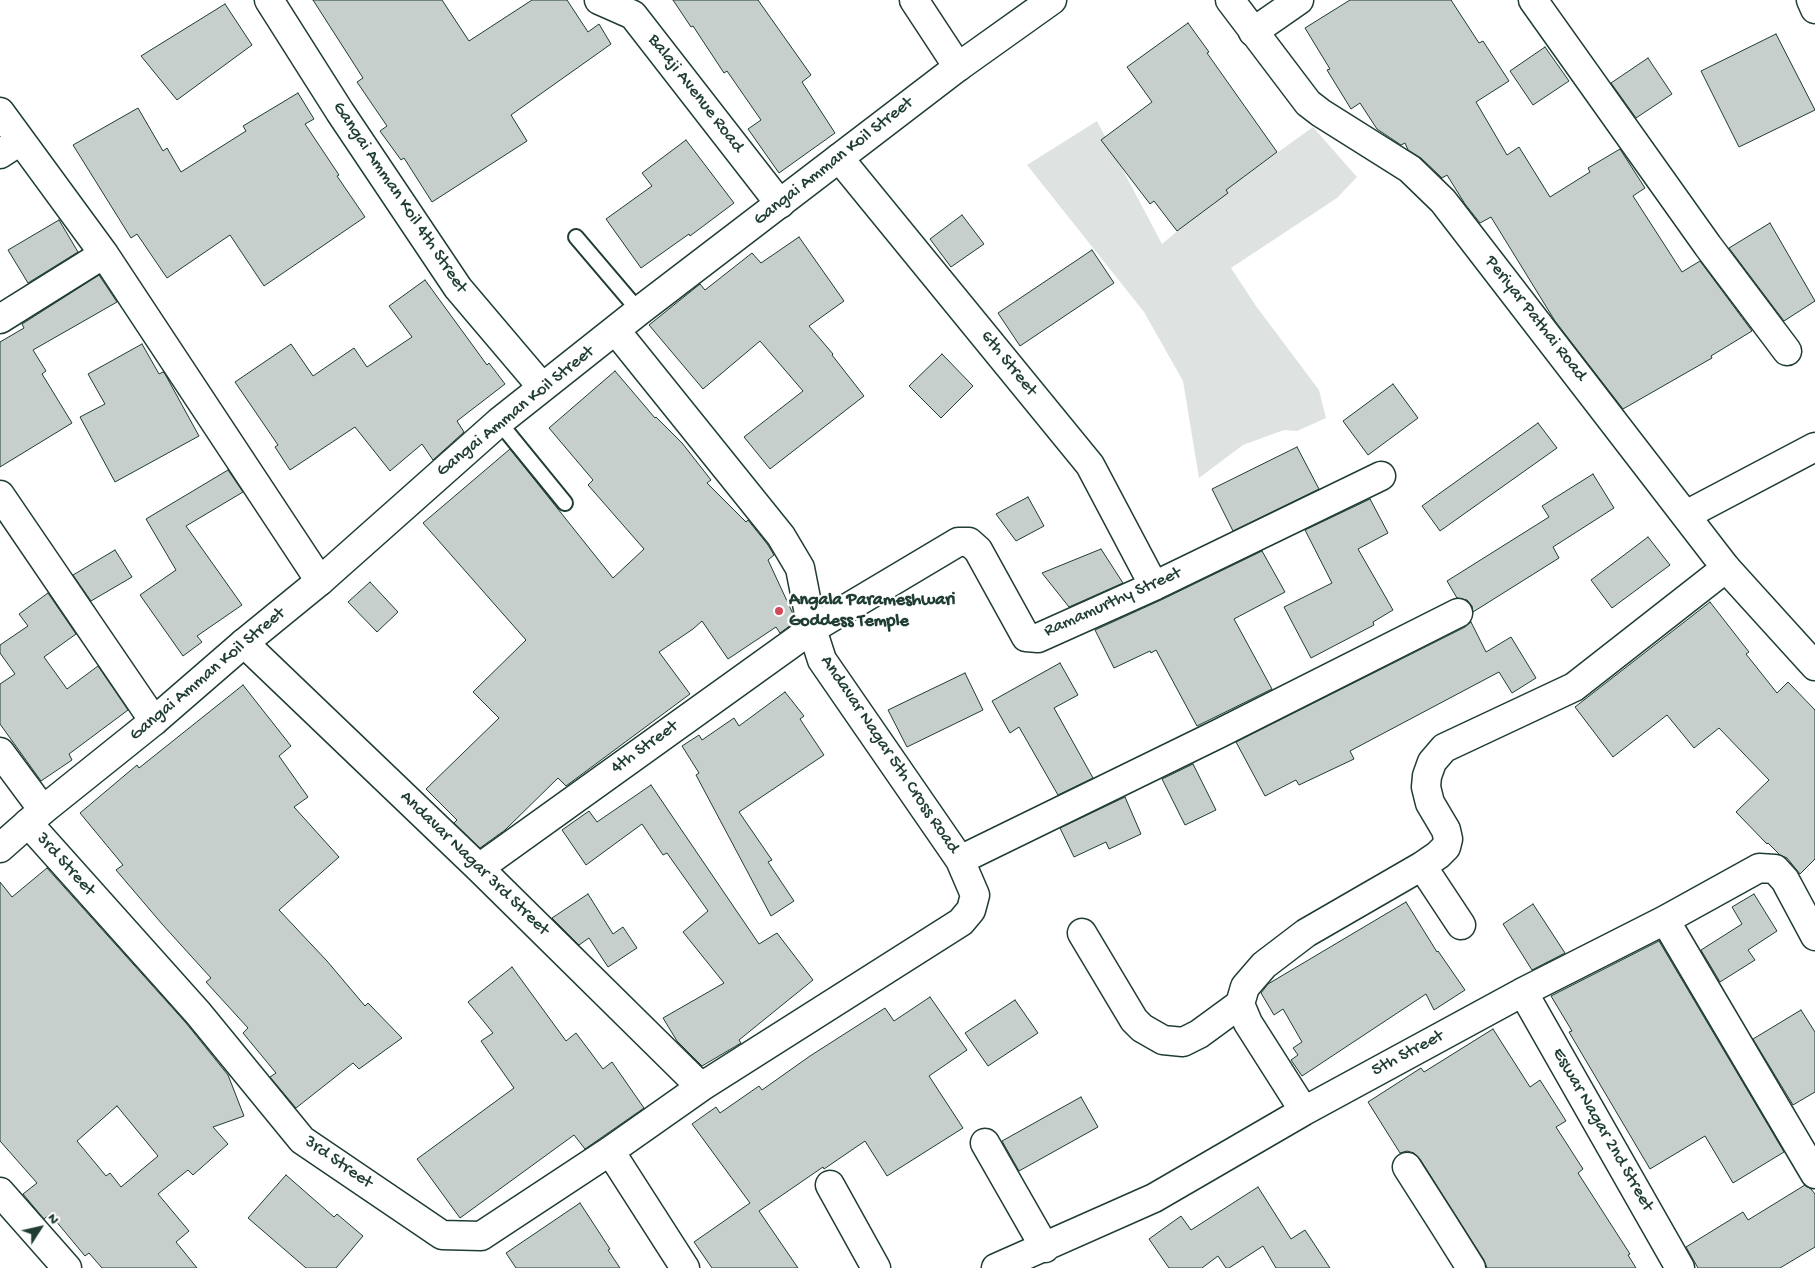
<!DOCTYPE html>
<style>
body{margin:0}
#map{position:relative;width:1815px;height:1268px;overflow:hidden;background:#fff;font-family:"Gochi Hand",sans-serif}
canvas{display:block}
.north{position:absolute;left:15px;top:1203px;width:50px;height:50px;-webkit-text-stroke:4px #fff;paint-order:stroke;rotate:55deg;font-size:14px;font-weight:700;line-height:20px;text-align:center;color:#1f3d34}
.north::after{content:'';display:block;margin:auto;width:18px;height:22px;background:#1f3d34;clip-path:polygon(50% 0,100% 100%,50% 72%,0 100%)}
</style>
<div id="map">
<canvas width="1815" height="1268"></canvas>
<div class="north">N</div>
</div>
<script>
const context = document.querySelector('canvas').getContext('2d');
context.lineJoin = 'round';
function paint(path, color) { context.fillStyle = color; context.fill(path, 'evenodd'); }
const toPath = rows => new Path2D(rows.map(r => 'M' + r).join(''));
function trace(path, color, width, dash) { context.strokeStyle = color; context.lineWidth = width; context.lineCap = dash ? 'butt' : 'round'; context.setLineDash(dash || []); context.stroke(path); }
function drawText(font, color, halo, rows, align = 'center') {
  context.font = font + ' "Gochi Hand",sans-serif'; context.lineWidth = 4.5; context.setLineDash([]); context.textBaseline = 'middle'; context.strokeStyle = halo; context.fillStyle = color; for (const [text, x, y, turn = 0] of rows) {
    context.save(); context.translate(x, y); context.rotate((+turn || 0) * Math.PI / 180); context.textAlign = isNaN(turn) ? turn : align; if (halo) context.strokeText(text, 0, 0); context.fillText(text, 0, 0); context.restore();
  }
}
paint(toPath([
 [1097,121,1162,244,1228,188,1313,127,1357,177,1337,198,1231,268,1256,306,1319,390,1326,418,1297,431,1284,430,1243,445,1199,478,1183,381,1144,312,1027,165]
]), '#dee3e2');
const building = toPath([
 [313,0,442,0,469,41,532,0,567,0,588,32,599,24,611,44,511,115,527,141,432,202,404,158,401,160,380,131,387,126,357,82,363,78,313,0],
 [673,0,758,0,811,75,802,82,835,133,779,173,748,129,761,120,727,71,724,73,693,26,691,27,673,0],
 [1350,0,1451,0,1479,43,1483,41,1509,81,1476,102,1507,155,1519,147,1550,197,1590,172,1588,168,1620,149,1645,188,1633,196,1682,272,1700,261,1752,331,1711,356,1712,358,1623,409,1555,321,1491,217,1480,223,1465,204,1447,175,1442,178,1421,158,1408,150,1405,143,1401,145,1377,129,1360,103,1351,109,1327,70,1330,69,1305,28,1350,0],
 [225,4,252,45,177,100,141,56,225,4],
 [1188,23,1209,52,1207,53,1277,152,1226,190,1228,193,1177,231,1154,201,1150,204,1101,140,1152,102,1127,67,1188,23],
 [1776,34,1815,110,1739,147,1701,71,1776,34],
 [1545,47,1569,81,1533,105,1510,71,1545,47],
 [1648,58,1672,94,1636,118,1611,83,1648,58],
 [298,93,314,119,305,124,339,175,337,176,365,217,264,286,230,235,167,278,137,234,131,238,73,145,138,108,163,151,167,148,181,172,246,131,243,126,298,93],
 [686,140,734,203,690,236,689,234,641,268,606,219,652,186,642,173,686,140],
 [962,215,984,244,951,267,930,239,962,215],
 [59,220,78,252,28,283,8,250,59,220],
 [1770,223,1815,301,1784,321,1729,248,1770,223],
 [799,237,844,301,809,326,833,354,832,355,864,396,770,469,744,437,803,391,760,341,703,389,649,325,700,284,705,290,752,253,761,263,799,237],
 [1092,250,1114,283,1020,346,998,313,1092,250],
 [99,275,117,302,33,350,46,371,42,374,72,423,0,467,0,342,24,328,22,324,99,275],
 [425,280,487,365,489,363,505,384,457,421,464,432,433,460,422,444,390,471,355,427,290,470,275,447,278,445,235,382,291,344,313,376,354,348,367,367,412,337,389,306,425,280],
 [142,344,159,374,163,372,165,374,199,436,115,482,80,417,105,404,88,374,142,344],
 [942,354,973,386,941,418,909,386,942,354],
 [615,371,655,418,656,417,682,443,711,480,707,483,746,522,748,520,768,545,774,555,768,560,794,616,795,622,780,633,776,627,728,659,702,621,693,629,659,652,690,694,566,786,558,778,505,830,480,848,454,823,457,820,426,789,499,718,473,692,526,640,423,523,510,449,613,578,644,549,588,485,593,480,549,428,615,371],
 [1393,384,1418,418,1368,455,1343,421,1393,384],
 [1538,423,1557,448,1440,531,1422,506,1538,423],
 [1297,447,1319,489,1233,531,1212,489,1297,447],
 [228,470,243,492,186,526,242,605,197,636,202,642,183,656,140,595,176,570,146,519,228,470],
 [1593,474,1614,508,1553,547,1559,558,1473,612,1472,606,1467,600,1457,598,1447,581,1549,517,1542,506,1593,474],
 [1028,497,1044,526,1016,541,996,514,1028,497],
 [1370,499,1388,533,1358,549,1393,610,1373,622,1374,625,1311,658,1284,607,1332,583,1305,530,1370,499],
 [1648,537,1670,565,1612,608,1591,580,1648,537],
 [1101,549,1123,583,1069,607,1042,573,1101,549],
 [115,550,132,577,91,601,73,575,115,550],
 [1262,551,1285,592,1234,619,1272,689,1197,726,1156,650,1151,653,1150,651,1114,668,1095,630,1161,600,1262,551],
 [370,582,398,612,377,632,348,602,370,582],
 [48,593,76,634,44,657,67,689,98,666,128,710,69,754,72,760,41,781,0,724,0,684,15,674,0,653,0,645,28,626,19,614,48,593],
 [1710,602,1749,652,1746,654,1777,693,1788,682,1815,710,1815,859,1800,874,1787,858,1780,855,1768,843,1767,844,1736,812,1769,780,1719,728,1694,748,1667,715,1613,757,1575,707,1710,602],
 [1471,622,1486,652,1511,637,1536,678,1512,693,1499,672,1350,751,1354,759,1299,785,1296,780,1265,796,1236,742,1465,627,1471,622],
 [1060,663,1078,695,1054,708,1093,778,1058,795,1019,727,1010,733,992,701,1060,663],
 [965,673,983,710,907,747,888,710,965,673],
 [243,685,291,746,279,756,308,797,294,807,339,857,279,910,327,961,365,1006,368,1003,402,1038,359,1069,353,1063,296,1108,270,1077,276,1073,243,1033,248,1028,206,982,211,978,162,924,116,870,123,865,80,813,137,765,139,768,243,685],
 [785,692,804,716,800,719,824,755,739,812,772,860,768,862,794,901,771,916,696,775,699,773,682,746,699,735,702,740,734,718,739,726,785,692],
 [1193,764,1216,810,1185,825,1162,779,1193,764],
 [651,785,759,944,777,933,813,980,739,1040,741,1043,702,1066,677,1041,663,1018,724,983,683,932,708,911,667,853,663,855,642,824,586,865,562,830,589,811,597,822,651,785],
 [1125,797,1141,834,1109,849,1106,842,1074,857,1060,828,1125,797],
 [47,868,186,1023,228,1075,244,1116,213,1127,228,1144,193,1175,188,1170,158,1194,189,1231,176,1242,197,1268,102,1268,89,1253,85,1256,50,1214,44,1219,23,1194,37,1183,0,1141,0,882,12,897,47,868],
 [117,1106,158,1156,121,1187,110,1173,106,1176,77,1141,117,1106],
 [588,894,613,934,623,927,637,948,608,967,589,938,579,945,552,918,588,894],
 [1754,894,1777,931,1748,950,1755,960,1720,982,1701,950,1742,924,1732,907,1754,894],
 [1406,902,1437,952,1438,951,1465,990,1434,1010,1426,994,1302,1076,1291,1060,1298,1055,1293,1048,1302,1042,1283,1009,1274,1015,1261,993,1268,984,1406,902],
 [1533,904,1565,953,1532,970,1503,924,1533,904],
 [1659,941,1784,1152,1733,1183,1705,1136,1650,1169,1569,1032,1572,1031,1551,996,1659,941],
 [512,967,566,1041,576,1033,603,1069,612,1062,644,1108,585,1149,574,1135,460,1218,417,1159,514,1088,481,1041,493,1033,468,1002,512,967],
 [930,997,967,1050,929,1076,963,1128,887,1176,865,1141,824,1169,823,1167,759,1211,798,1268,712,1268,694,1242,750,1203,692,1124,716,1107,720,1113,759,1086,762,1090,810,1056,885,1008,894,1021,930,997],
 [1015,1000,1038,1033,988,1066,965,1033,1015,1000],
 [1801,1010,1815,1032,1815,1092,1793,1105,1753,1039,1801,1010],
 [1493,1029,1530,1087,1540,1080,1566,1121,1556,1127,1583,1169,1578,1173,1630,1254,1628,1255,1636,1268,1487,1268,1484,1260,1420,1159,1414,1153,1407,1151,1400,1153,1368,1102,1421,1068,1424,1072,1493,1029],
 [1081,1097,1098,1127,1019,1171,1002,1141,1081,1097],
 [286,1175,334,1217,337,1214,363,1236,336,1268,306,1268,248,1218,286,1175],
 [1805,1185,1811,1189,1815,1194,1815,1247,1780,1268,1698,1268,1686,1247,1743,1212,1748,1220,1805,1185],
 [1258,1187,1291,1239,1305,1230,1330,1268,1276,1268,1263,1246,1229,1268,1226,1268,1218,1256,1202,1268,1169,1268,1149,1239,1181,1216,1191,1230,1258,1187],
 [580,1203,610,1249,608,1250,620,1268,516,1268,506,1253,580,1203]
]);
paint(building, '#c7cfcc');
trace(building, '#1f3d34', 1);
const lane = toPath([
 [576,237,639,311],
 [499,422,565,503]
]);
const street = toPath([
 [269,0,340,112,458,288,542,387],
 [599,0,633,15,780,204],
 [914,0,958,67],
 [1533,0,1708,246,1787,351],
 [1811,0,1815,9],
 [1253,32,1299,0],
 [0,112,104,254,320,581],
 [0,154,20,141],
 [839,158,1090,465,1154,586],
 [0,319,104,254],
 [0,495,154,721],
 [1686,515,1815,447],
 [244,643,479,868,701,1087],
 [0,752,43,810],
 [28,823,198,1013,302,1140,442,1235,481,1236,610,1151,701,1087,961,922,971,910,975,895,960,860,822,660,812,629,800,568,781,536,616,331],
 [960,860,1218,734,1458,613],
 [1422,866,1461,925],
 [479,868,812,629,958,542,969,542,978,550,1026,637,1038,638,1154,586,1381,476],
 [1665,920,1815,1174],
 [1082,933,1134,1020,1142,1028,1163,1040,1183,1042,1199,1034,1240,1004],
 [1523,992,1680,1268],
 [1304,1111,1248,1023,1240,1004,1245,987,1264,965,1306,933,1422,866,1438,855,1446,847,1448,839,1446,830,1430,803,1426,787,1427,776,1432,762,1444,748,1574,687,1726,568],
 [985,1143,1045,1248],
 [610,1151,685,1268],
 [1407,1167,1444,1225,1471,1268],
 [830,1185,876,1268],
 [0,1192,67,1268],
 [996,1268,1154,1198,1304,1111,1523,992,1665,920,1759,868,1775,869,1785,880,1815,936]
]);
const secondary = toPath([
 [1230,0,1308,103,1321,113,1410,169,1443,201,1726,568,1815,666],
 [0,848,43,810,154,721,244,643,320,581,499,422,639,311,958,67,1052,0]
]);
trace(lane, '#1f3d34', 18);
trace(street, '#1f3d34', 31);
trace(secondary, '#1f3d34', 31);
trace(lane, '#fff', 14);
trace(street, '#fff', 28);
trace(secondary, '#fff', 28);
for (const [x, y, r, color] of [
 [779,611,5,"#d1495b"]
]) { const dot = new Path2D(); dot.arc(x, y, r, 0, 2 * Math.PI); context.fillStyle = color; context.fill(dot); trace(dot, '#fff', 2); }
drawText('18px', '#1f3d34', '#fff', [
 ["Balaji Avenue Road",695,94,52],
 ["Gangai Amman Koil Street",834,162,-38],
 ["Gangai Amman Koil 4th Street",399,198,56],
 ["Periyar Pathai Road",1535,319,52],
 ["6th Street",1008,364,51],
 ["Gangai Amman Koil Street",516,412,-39],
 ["Ramamurthy Street",1113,603,-24],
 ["Gangai Amman Koil Street",208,675,-40],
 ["4th Street",645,748,-36],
 ["Andavar Nagar 5th Cross Road",889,755,56],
 ["Andavar Nagar 3rd Street",474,864,44],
 ["3rd Street",65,865,48],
 ["5th Street",1408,1054,-28],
 ["Eswar Nagar 2nd Street",1602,1130,60],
 ["3rd Street",338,1163,35]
]);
drawText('bold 18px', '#1f3d34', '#fff', [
 ["Angala Parameshwari",789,601],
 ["Goddess Temple",789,622]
], 'left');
</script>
